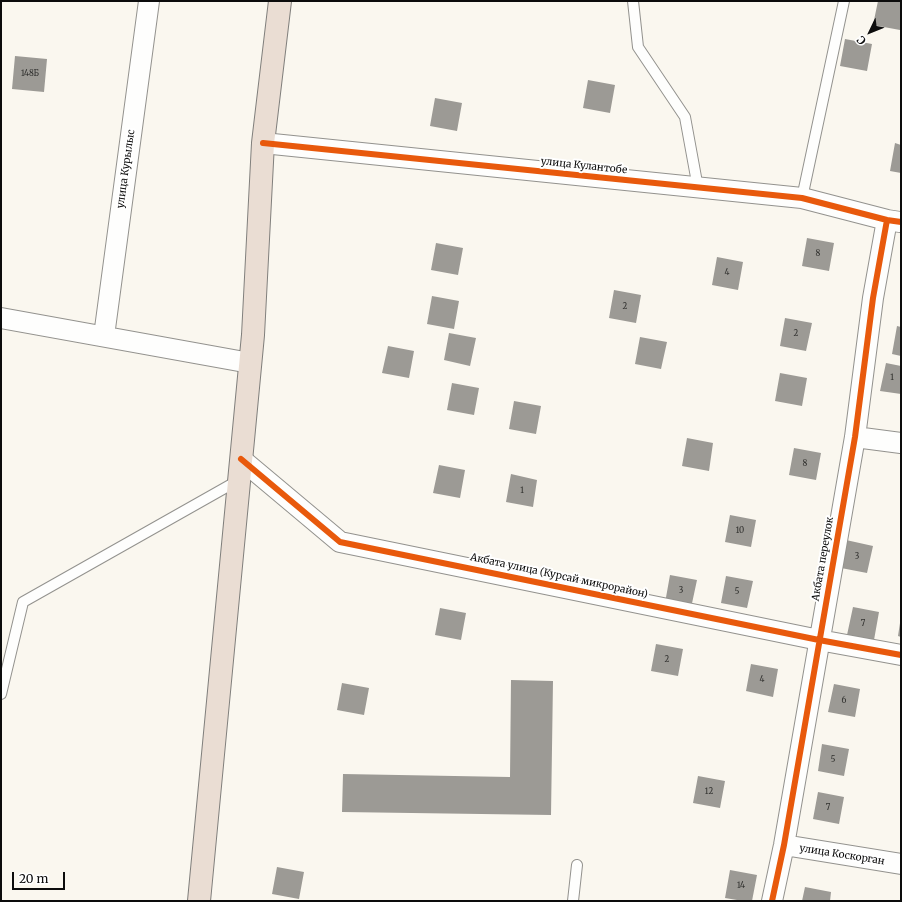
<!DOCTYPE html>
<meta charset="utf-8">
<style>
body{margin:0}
#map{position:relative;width:902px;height:902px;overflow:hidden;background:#faf7ef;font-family:Merriweather,serif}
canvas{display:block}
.frame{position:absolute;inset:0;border:2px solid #0c0c0c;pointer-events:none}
.north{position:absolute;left:850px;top:12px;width:40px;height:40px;-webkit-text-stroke:3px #fff;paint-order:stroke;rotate:227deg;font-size:11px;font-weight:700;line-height:16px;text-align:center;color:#0c0c0c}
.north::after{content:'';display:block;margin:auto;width:14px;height:18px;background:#0c0c0c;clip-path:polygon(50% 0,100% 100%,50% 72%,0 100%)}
.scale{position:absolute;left:12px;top:872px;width:53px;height:18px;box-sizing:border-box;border:2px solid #0c0c0c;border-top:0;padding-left:5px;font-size:12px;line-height:14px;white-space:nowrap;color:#0c0c0c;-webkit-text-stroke:3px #fff;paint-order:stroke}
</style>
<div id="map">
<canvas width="902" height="902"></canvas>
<div class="frame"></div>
<div class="north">С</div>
<div class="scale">20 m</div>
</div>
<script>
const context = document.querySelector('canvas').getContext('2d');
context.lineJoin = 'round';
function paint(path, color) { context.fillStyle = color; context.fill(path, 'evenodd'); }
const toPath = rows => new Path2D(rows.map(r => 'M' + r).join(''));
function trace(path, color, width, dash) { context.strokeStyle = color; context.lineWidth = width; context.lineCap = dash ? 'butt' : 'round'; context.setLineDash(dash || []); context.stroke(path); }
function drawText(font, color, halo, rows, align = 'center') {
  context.font = font + ' Merriweather,serif'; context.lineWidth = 4; context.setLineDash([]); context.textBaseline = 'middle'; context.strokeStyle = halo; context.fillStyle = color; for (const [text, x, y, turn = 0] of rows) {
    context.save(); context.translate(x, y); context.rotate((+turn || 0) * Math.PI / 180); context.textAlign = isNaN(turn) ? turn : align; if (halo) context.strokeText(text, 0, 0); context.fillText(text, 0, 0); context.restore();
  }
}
paint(toPath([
 [878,1,896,1,901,2,900,30,873,25],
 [845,39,872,44,867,71,840,66],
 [15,56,47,59,44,92,12,89],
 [588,80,615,85,610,113,583,108],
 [435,98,462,103,457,131,430,126],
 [895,143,901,145,901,173,890,171],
 [807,238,834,243,829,271,802,266],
 [436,243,463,248,458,275,431,270],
 [717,257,743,262,738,290,712,285],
 [614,290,641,295,636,323,609,318],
 [432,296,459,301,454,329,427,324],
 [785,318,812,323,806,351,780,346],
 [897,326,901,327,901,356,892,354],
 [449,333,476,338,470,366,444,360],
 [640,337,667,342,661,369,635,364],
 [388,346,414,351,409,378,382,373],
 [886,363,901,366,901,394,880,391],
 [780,373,807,378,802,406,775,401],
 [452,383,479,388,474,415,447,410],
 [514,401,541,406,536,434,509,429],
 [687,438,713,443,709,471,682,466],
 [794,448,821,453,816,480,789,475],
 [439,465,465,470,460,498,433,493],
 [511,474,537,480,533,507,506,502],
 [730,515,756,520,751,547,725,542],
 [846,540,873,546,867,573,841,568],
 [670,575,697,580,691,608,665,603],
 [726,576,753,581,747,608,721,603],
 [853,607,879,612,874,640,847,635],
 [440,608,466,613,461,640,435,635],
 [900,623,901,623,901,637,898,636],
 [656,644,683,649,678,676,651,671],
 [751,664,778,669,773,697,746,691],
 [511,680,553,681,551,815,342,812,343,774,510,777],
 [342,683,369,688,364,715,337,710],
 [834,684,860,689,855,717,828,712],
 [822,744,849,749,844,776,818,771],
 [698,776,725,781,720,808,693,803],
 [818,792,844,797,839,824,813,819],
 [277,867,304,872,299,899,272,894],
 [730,870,757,875,752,901,743,901,725,898],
 [805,887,831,892,830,901,802,901]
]), '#9c9a95');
const lane = toPath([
 [633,1,638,47,685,117,698,188],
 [802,198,844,1],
 [1,694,23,602,239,480],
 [573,901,577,865]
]);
const street = toPath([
 [263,143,802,198,887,220,900,222],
 [1,318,250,363],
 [104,336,149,1],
 [855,437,901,443],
 [241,459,340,542,819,640,901,655],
 [784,845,901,864],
 [772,901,784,845,855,437,873,298,887,220]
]);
const highway = toPath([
 [199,901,253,335,263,143,280,1]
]);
trace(lane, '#93928e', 12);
trace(street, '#93928e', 22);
trace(highway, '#807f7c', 24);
trace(lane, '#fefefd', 10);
trace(street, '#fefefd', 20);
trace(highway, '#eaddd3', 22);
trace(toPath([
 [263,143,802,198,887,220,901,222],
 [241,459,340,542,819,640,901,655],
 [772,901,784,845,855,437,873,298,887,220]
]), '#e8590c', 6);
drawText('8px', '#30302e', null, [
 ["148Б",30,74],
 ["8",818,254],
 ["4",727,273],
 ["2",625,307],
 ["2",796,334],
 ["1",892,378],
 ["8",805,464],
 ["1",522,491],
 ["10",740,531],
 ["3",857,557],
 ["3",681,591],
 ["5",737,592],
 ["7",863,624],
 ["2",667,660],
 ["4",762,680],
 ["6",844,701],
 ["5",833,760],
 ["12",709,792],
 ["7",828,808],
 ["14",741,886]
]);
drawText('10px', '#0c0c0c', '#fff', [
 ["улица Кулантобе",584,166,6],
 ["улица Курылыс",126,169,-82],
 ["Акбата переулок",823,559,-80],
 ["Акбата улица (Курсай микрорайон)",559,576,12],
 ["улица Коскорган",842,855,9]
]);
</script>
